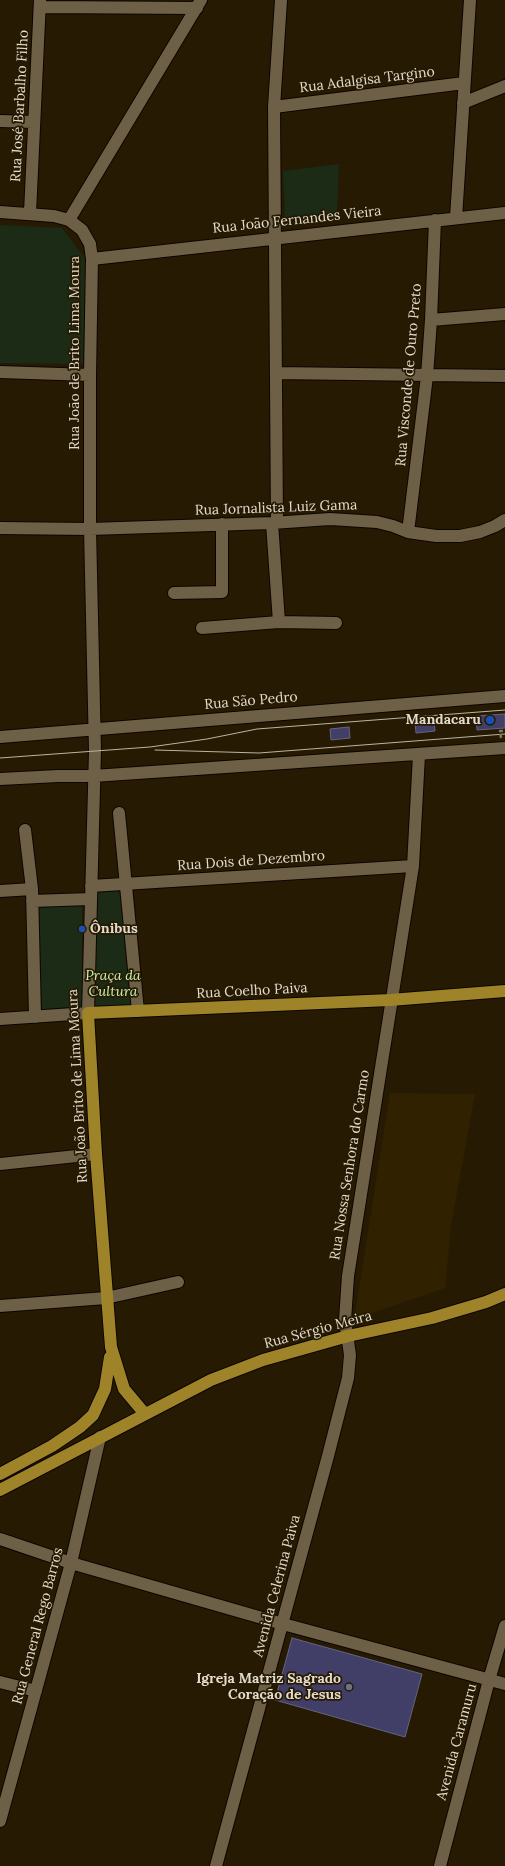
<!DOCTYPE html>
<meta charset="utf-8">
<style>
body{margin:0}
canvas{display:block;background:#261a02}
</style>
<canvas width="505" height="1866"></canvas>
<script>
const context = document.querySelector('canvas').getContext('2d');
context.lineJoin = 'round';
function paint(path, color) { context.fillStyle = color; context.fill(path, 'evenodd'); }
const toPath = rows => new Path2D(rows.map(r => 'M' + r).join(''));
function trace(path, color, width, dash) { context.strokeStyle = color; context.lineWidth = width; context.lineCap = dash ? 'butt' : 'round'; context.setLineDash(dash || []); context.stroke(path); }
function drawText(font, color, halo, rows, align = 'center') {
  context.font = font + ' Lora,serif'; context.lineWidth = 3.5; context.setLineDash([]); context.textBaseline = 'middle'; context.strokeStyle = halo; context.fillStyle = color; for (const [text, x, y, turn = 0] of rows) {
    context.save(); context.translate(x, y); context.rotate((+turn || 0) * Math.PI / 180); context.textAlign = isNaN(turn) ? turn : align; if (halo) context.strokeText(text, 0, 0); context.fillText(text, 0, 0); context.restore();
  }
}
paint(toPath([
 [390,1093,475,1094,451,1225,445,1288,369,1314,355,1314]
]), '#302101');
paint(toPath([
 [339,164,337,213,285,219,283,171],
 [0,225,62,228,86,260,83,364,0,363],
 [94,891,124,891,133,1007,95,1006],
 [82,897,82,1007,42,1011,38,898]
]), '#1b2b15');
const building = toPath([
 [505,714,505,728,477,730,476,716,505,714],
 [434,720,435,731,416,733,415,722,434,720],
 [349,727,350,738,331,740,330,729,349,727],
 [292,1638,422,1674,405,1737,275,1700,292,1638]
]);
paint(building, '#413e68');
trace(building, '#65647f', 1);
const minor = toPath([
 [40,7,197,8],
 [463,103,505,86],
 [274,107,464,83],
 [0,121,34,122],
 [0,212,54,216,69,220,82,230,90,244,92,259,90,375,90,529,95,751,88,1013,0,1019],
 [30,213,40,0],
 [456,218,470,0],
 [69,220,201,0],
 [92,259,505,213],
 [431,320,505,314],
 [0,372,90,375],
 [276,373,505,376],
 [277,522,274,107,281,0],
 [272,523,279,622],
 [0,528,90,529,272,523,330,519,377,522,393,526,408,532,436,536,460,536,480,532,495,526,505,520],
 [408,532,427,376,431,320,435,220],
 [174,593,222,592,222,524],
 [202,628,279,622,336,623],
 [0,737,505,696],
 [0,779,58,776,93,776,505,748],
 [119,813,138,1011],
 [25,830,32,889,35,1017],
 [91,886,413,866],
 [0,891,32,889],
 [32,901,90,899],
 [0,1164,96,1154],
 [0,1306,106,1298,178,1282],
 [0,1539,71,1563,283,1624,505,1684],
 [0,1682,36,1691],
 [0,1821,71,1563,100,1437],
 [216,1866,328,1456,348,1378,350,1355,345,1320,348,1276,413,866,419,755],
 [440,1866,489,1680,505,1626]
]);
const major = toPath([
 [145,1414,124,1389,111,1347,96,1154,88,1013,390,1000,505,991],
 [0,1474,52,1446,80,1427,93,1415,105,1389,110,1357],
 [0,1490,211,1380,263,1360,348,1336,432,1318,486,1302,505,1294]
]);
trace(minor, '#0e0500', 14);
trace(major, '#0e0500', 14);
trace(minor, '#6e6046', 12);
trace(major, '#9e8329', 12);
trace(toPath([
 [155,750,259,753,505,734],
 [0,758,150,747,207,739,257,729,505,710]
]), '#bcb3a2', 1);
trace(toPath([
 [501,738,500,731,505,731]
]), '#827864', 2.5, [4, 2]);
for (const [x, y, r, color] of [
 [490,720,5,"#1a4fb4"],
 [82,929,4,"#1a4fb4"],
 [349,1687,4,"#6b7280"]
]) { const dot = new Path2D(); dot.arc(x, y, r, 0, 2 * Math.PI); context.fillStyle = color; context.fill(dot); trace(dot, '#261a02', 1.5); }
drawText('14px', '#e3dbcc', '#261a02', [
 ["Rua Adalgisa Targino",367,80,-7],
 ["Rua José Barbalho Filho",20,106,-87],
 ["Rua João Fernandes Vieira",297,220,-6],
 ["Rua João de Brito Lima Moura",75,353,-90],
 ["Rua Visconde de Ouro Preto",409,375,-85],
 ["Rua Jornalista Luiz Gama",276,508,-2],
 ["Rua São Pedro",251,701,-5],
 ["Rua Dois de Dezembro",251,861,-4],
 ["Rua Coelho Paiva",252,991,-3],
 ["Rua João Brito de Lima Moura",78,1086,-93],
 ["Rua Nossa Senhora do Carmo",350,1165,-81],
 ["Rua Sérgio Meira",318,1330,-15],
 ["Avenida Celerina Paiva",277,1586,-75],
 ["Rua General Rego Barros",38,1626,-75],
 ["Avenida Caramuru",457,1742,-75]
]);
drawText('bold 14px', '#e3dbcc', '#261a02', [
 ["Mandacaru",481,720],
 ["Ônibus",90,929,"left"],
 ["Igreja Matriz Sagrado",341,1679],
 ["Coração de Jesus",341,1695]
], 'right');
drawText('italic 14px', '#c4f3b2', '#261a02', [
 ["Praça da",113,976],
 ["Cultura",113,992]
]);
</script>
